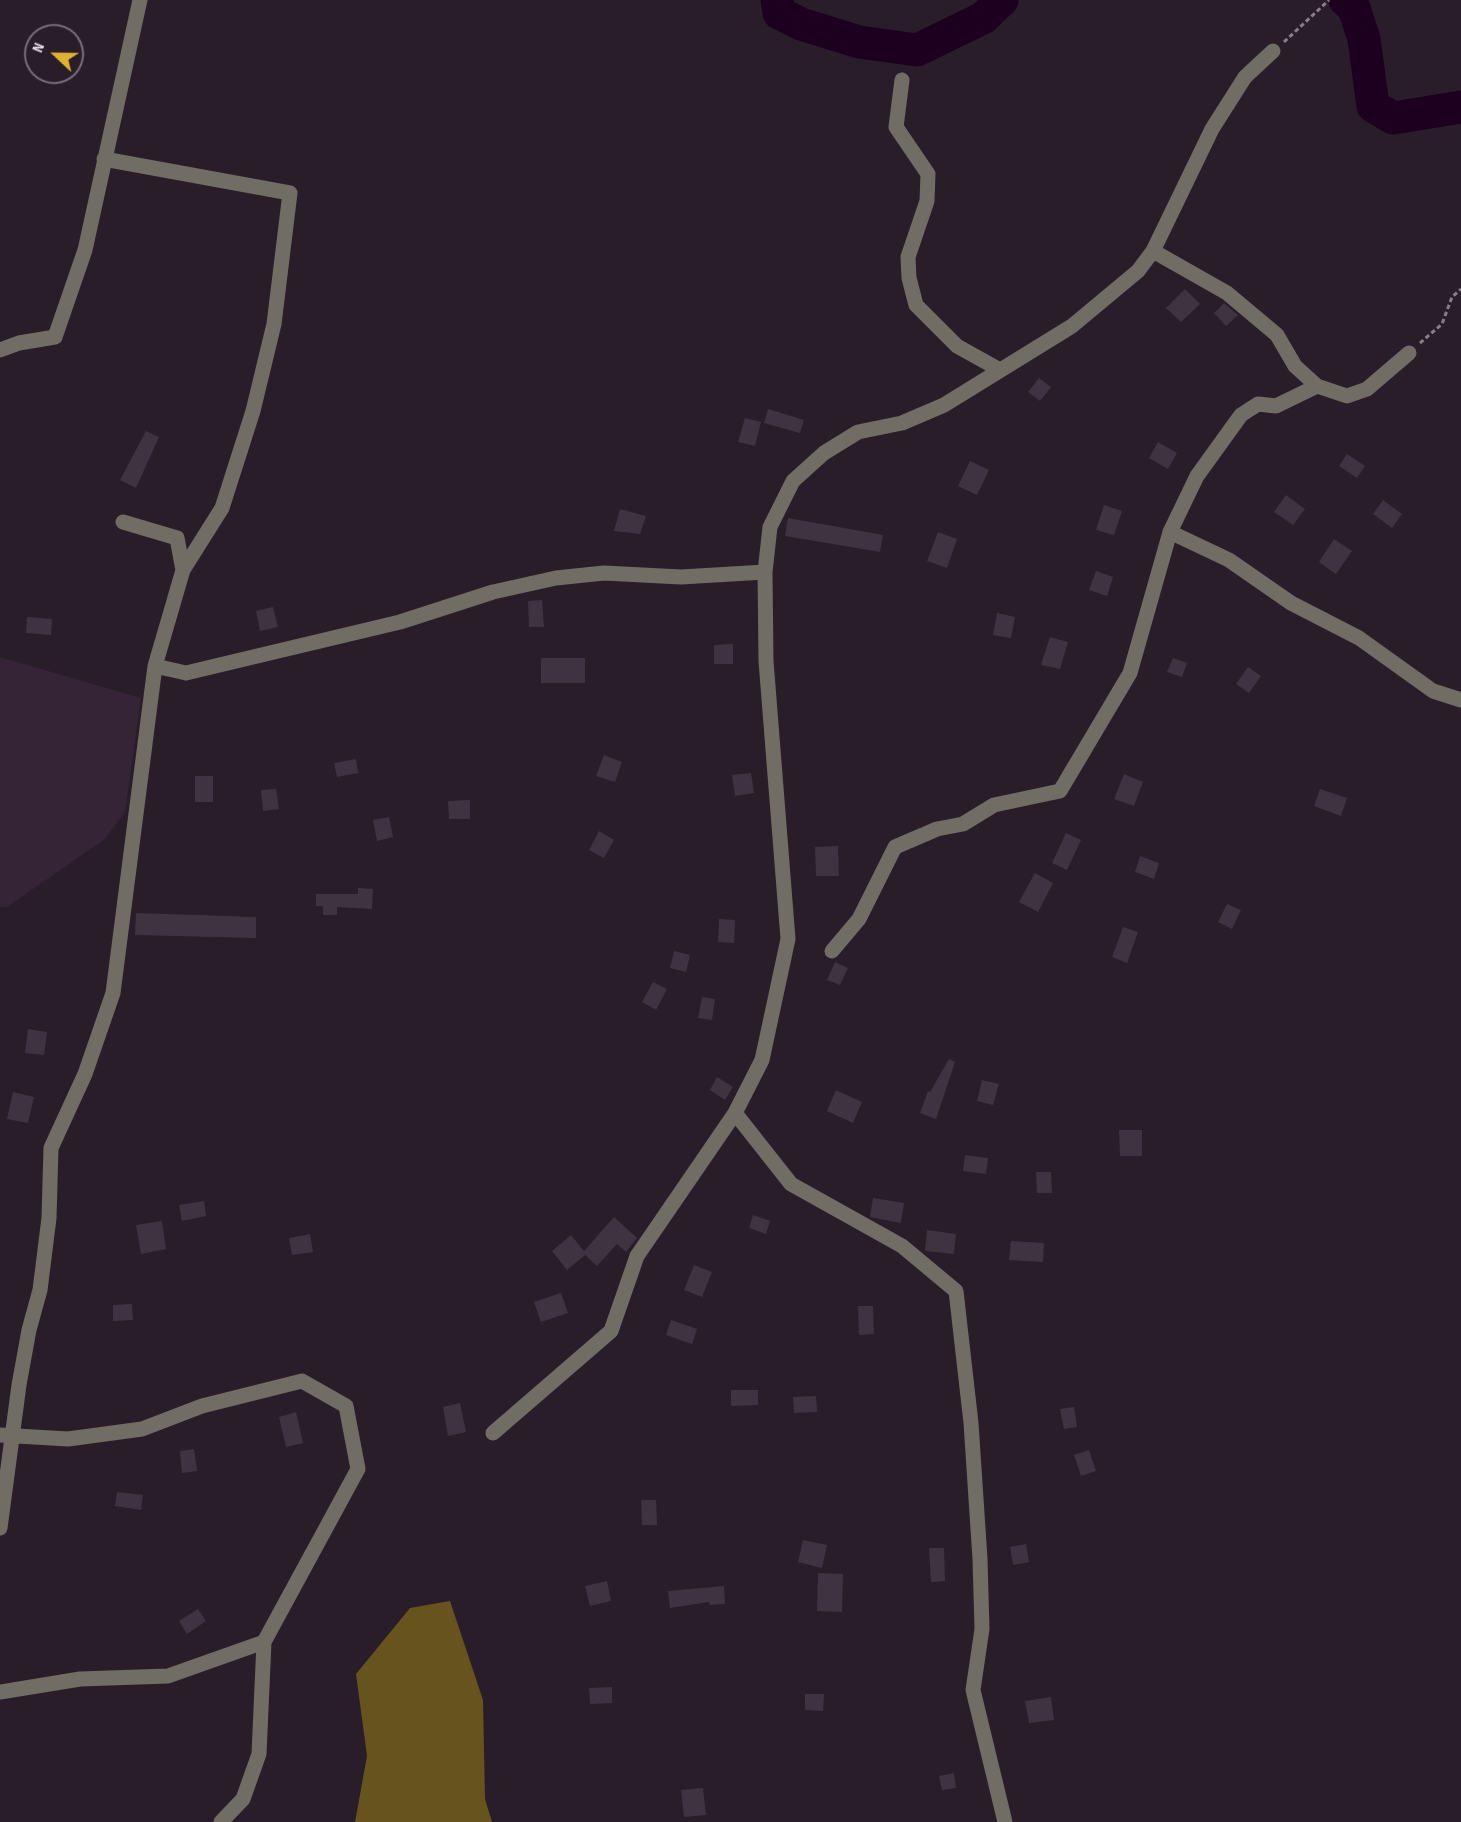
<!DOCTYPE html>
<style>
body{margin:0}
#map{position:relative;width:1461px;height:1822px;overflow:hidden;background:#291d2a;font-family:"Sofia Sans Condensed",sans-serif}
canvas{display:block}
.north{position:absolute;left:24px;top:24px;width:60px;height:60px;box-sizing:border-box;background:#291d2a;border:2px solid #776c78;border-radius:50%;rotate:292deg;font-size:16px;font-weight:700;line-height:24px;text-align:center;color:#ece3ec}
.north::after{content:'';display:block;margin:auto;width:21px;height:27px;background:#deb133;clip-path:polygon(50% 0,100% 100%,50% 72%,0 100%)}
</style>
<div id="map">
<canvas width="1461" height="1822"></canvas>
<div class="north">N</div>
</div>
<script>
const context = document.querySelector('canvas').getContext('2d');
context.lineJoin = 'round';
function paint(path, color) { context.fillStyle = color; context.fill(path, 'evenodd'); }
const toPath = rows => new Path2D(rows.map(r => 'M' + r).join(''));
function trace(path, color, width, dash) { context.strokeStyle = color; context.lineWidth = width; context.lineCap = dash ? 'butt' : 'round'; context.setLineDash(dash || []); context.stroke(path); }
paint(toPath([
 [0,657,141,698,125,812,105,839,7,907,0,907]
]), '#352436');
paint(toPath([
 [450,1601,483,1700,485,1799,492,1822,355,1822,367,1756,356,1674,410,1608]
]), '#67531d');
trace(toPath([
 [777,0,779,13,801,24,859,42,917,50,983,18,1002,0],
 [1345,0,1354,8,1364,39,1373,106,1393,118,1461,107]
]), '#1d0020', 33);
paint(toPath([
 [1185,289,1200,304,1181,322,1166,308],
 [1224,303,1238,315,1226,326,1214,313],
 [1039,378,1051,387,1040,401,1028,392],
 [768,409,804,420,800,433,764,423],
 [745,418,761,422,755,446,738,442],
 [146,431,159,437,136,488,120,480],
 [1158,442,1177,453,1168,469,1149,458],
 [1347,454,1365,466,1357,478,1339,466],
 [970,461,989,470,977,495,958,486],
 [1286,495,1305,509,1293,525,1274,512],
 [1383,500,1402,514,1392,528,1373,514],
 [1104,505,1122,511,1114,535,1096,530],
 [620,509,646,516,640,534,614,531],
 [788,518,883,535,880,552,785,536],
 [938,532,957,539,947,568,927,561],
 [1334,539,1352,551,1336,574,1319,562],
 [1096,571,1113,577,1107,596,1089,590],
 [542,600,544,627,529,627,528,601],
 [273,607,278,627,260,631,256,611],
 [997,613,1015,617,1011,638,993,635],
 [27,617,52,619,51,635,26,633],
 [1050,637,1068,642,1060,669,1041,665],
 [733,644,733,664,714,664,714,645],
 [541,658,585,658,585,683,541,683],
 [1173,658,1187,663,1182,677,1167,672],
 [1248,667,1261,676,1249,693,1236,684],
 [604,755,622,762,615,782,596,776],
 [356,759,358,773,337,777,334,763],
 [751,773,754,793,735,796,732,775],
 [1124,774,1143,782,1134,806,1114,799],
 [195,776,213,776,213,802,195,802],
 [276,789,279,809,263,811,261,790],
 [1320,789,1347,798,1341,816,1314,806],
 [470,800,470,819,449,819,448,801],
 [389,817,393,837,377,841,373,820],
 [599,831,614,840,604,858,589,850],
 [1066,833,1081,840,1067,870,1052,863],
 [838,846,839,876,816,876,815,847],
 [1140,856,1159,863,1154,879,1135,872],
 [1035,873,1053,883,1038,912,1019,902],
 [358,888,373,889,372,909,337,907,337,915,323,915,323,906,316,906,316,894,358,894],
 [1227,904,1241,910,1232,929,1218,922],
 [136,913,256,917,256,938,135,935],
 [719,919,735,920,734,943,718,942],
 [1123,927,1138,932,1127,963,1112,957],
 [674,951,690,955,686,972,670,968],
 [835,962,848,968,840,985,827,980],
 [653,982,667,989,656,1010,642,1002],
 [702,997,715,999,712,1020,698,1018],
 [28,1029,47,1032,44,1055,25,1053],
 [949,1059,955,1062,936,1119,920,1113,928,1091,930,1092],
 [717,1077,733,1087,725,1100,710,1090],
 [982,1080,999,1084,993,1105,977,1101],
 [836,1090,862,1102,853,1123,827,1111],
 [13,1092,34,1097,28,1123,7,1119],
 [1119,1130,1142,1130,1142,1156,1120,1156],
 [965,1155,988,1158,986,1174,963,1171],
 [1036,1172,1051,1172,1052,1193,1037,1193],
 [873,1198,904,1203,901,1223,870,1217],
 [204,1201,206,1216,182,1221,179,1205],
 [753,1215,770,1221,766,1234,749,1228],
 [614,1217,637,1238,626,1252,617,1244,597,1266,585,1255,567,1270,552,1251,571,1235,584,1251],
 [162,1221,166,1249,141,1254,136,1225],
 [927,1230,956,1234,954,1254,925,1251],
 [310,1234,313,1252,292,1255,289,1238],
 [1011,1241,1044,1243,1043,1262,1009,1260],
 [694,1265,712,1272,702,1297,684,1290],
 [561,1293,568,1313,541,1322,534,1302],
 [132,1304,133,1320,113,1321,113,1305],
 [858,1306,873,1306,874,1334,859,1335],
 [671,1320,697,1329,692,1344,666,1335],
 [731,1390,758,1390,758,1405,731,1406],
 [816,1396,817,1412,794,1413,793,1397],
 [460,1403,466,1432,448,1436,443,1407],
 [1074,1407,1077,1427,1064,1429,1060,1409],
 [296,1412,303,1443,286,1447,279,1417],
 [194,1449,197,1471,182,1473,180,1451],
 [1089,1450,1096,1471,1081,1476,1074,1455],
 [117,1492,143,1495,141,1510,115,1506],
 [641,1500,656,1500,657,1525,642,1525],
 [803,1540,827,1545,822,1568,798,1562],
 [1026,1544,1029,1562,1013,1565,1010,1547],
 [929,1548,944,1548,945,1581,931,1582],
 [818,1573,843,1574,842,1612,817,1611],
 [607,1581,611,1601,590,1606,585,1586],
 [724,1586,725,1604,710,1605,709,1602,670,1608,668,1591],
 [198,1609,206,1621,187,1634,179,1621],
 [612,1687,612,1703,590,1704,589,1688],
 [805,1694,824,1694,823,1711,805,1710],
 [1051,1697,1054,1720,1029,1723,1025,1701],
 [954,1773,956,1788,942,1790,939,1776],
 [703,1788,706,1815,684,1817,681,1790]
]), '#403341');
trace(toPath([
 [1284,42,1329,0],
 [1420,343,1442,324,1452,297,1461,289]
]), '#887d88', 3, [4.5, 3]);
trace(toPath([
 [902,80,896,127,928,174,927,201,908,257,909,278,916,305,957,346,1000,370],
 [104,159,290,193,274,324,253,411,222,508,183,570],
 [1153,251,1227,293,1277,335,1295,366,1317,386,1347,396,1367,389,1409,353],
 [0,350,19,343,55,337,85,250,140,0],
 [1170,532,1229,560,1291,603,1359,638,1433,691,1461,700],
 [155,666,186,673,400,622,493,592,556,578,604,573,681,577,765,572],
 [832,951,859,919,895,847,937,829,963,824,994,805,1060,791,1130,673,1170,532,1197,476,1241,415,1258,404,1276,406,1317,386],
 [735,1113,791,1184,902,1246,956,1291,971,1423,980,1559,982,1629,973,1690,1005,1822],
 [493,1433,611,1331,637,1256,735,1113,762,1060,788,939,766,661,765,572,770,527,793,481,824,453,858,432,902,423,944,405,1072,326,1138,271,1153,251,1212,129,1245,77,1273,51],
 [0,1435,68,1439,142,1429,202,1406,302,1381,346,1406,358,1469,264,1642,168,1676,80,1679,0,1692],
 [0,1528,19,1385,29,1330,40,1290,49,1218,51,1148,85,1074,113,993,155,666,183,570,177,538,123,522],
 [221,1822,243,1799,259,1754,264,1642]
]), '#716d65', 15);
</script>
